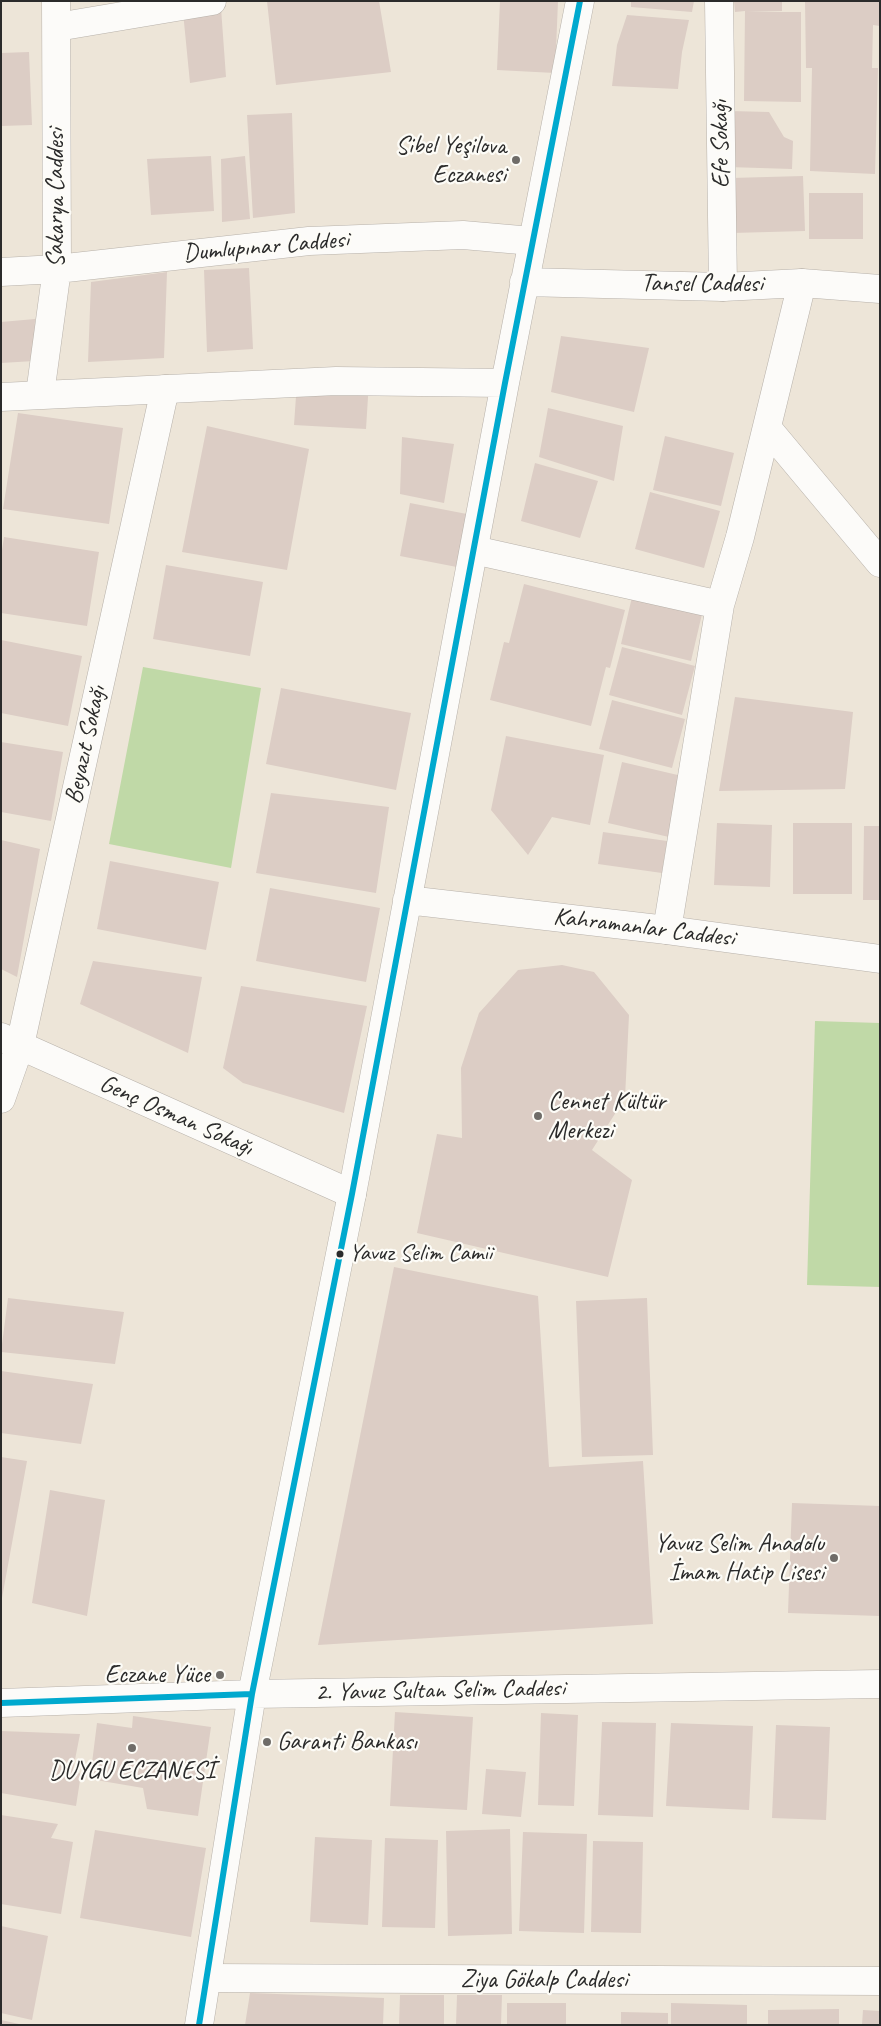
<!DOCTYPE html>
<meta charset="utf-8">
<style>
body{margin:0}
#map{position:relative;width:881px;height:2026px;overflow:hidden;background:#ede5d8;font-family:Caveat,sans-serif}
canvas{display:block}
.frame{position:absolute;inset:0;border:2px solid #2b2b2b;pointer-events:none}
</style>
<div id="map">
<canvas width="881" height="2026"></canvas>
<div class="frame"></div>
</div>
<script>
const context = document.querySelector('canvas').getContext('2d');
context.lineJoin = 'round';
function paint(path, color) { context.fillStyle = color; context.fill(path, 'evenodd'); }
const toPath = rows => new Path2D(rows.map(r => 'M' + r).join(''));
function trace(path, color, width, dash) { context.strokeStyle = color; context.lineWidth = width; context.lineCap = dash ? 'butt' : 'round'; context.setLineDash(dash || []); context.stroke(path); }
function drawText(font, color, halo, rows, align = 'center') {
  context.font = font + ' Caveat,sans-serif'; context.lineWidth = 4.5; context.setLineDash([]); context.textBaseline = 'middle'; context.strokeStyle = halo; context.fillStyle = color; for (const [text, x, y, turn = 0] of rows) {
    context.save(); context.translate(x, y); context.rotate((+turn || 0) * Math.PI / 180); context.textAlign = isNaN(turn) ? turn : align; if (halo) context.strokeText(text, 0, 0); context.fillText(text, 0, 0); context.restore();
  }
}
paint(toPath([
 [143,667,261,688,231,868,109,844],
 [815,1021,880,1023,880,1287,807,1285]
]), '#c0d9a7');
paint(toPath([
 [267,1,379,1,391,72,276,85],
 [500,1,558,1,555,73,497,70],
 [631,1,694,1,692,12,631,7],
 [734,1,782,1,782,11,747,12,801,12,801,102,744,101,745,11,735,12],
 [805,1,880,1,880,26,873,25,872,68,878,68,875,174,810,171,812,68,806,68],
 [221,8,226,77,190,83,183,12],
 [627,15,689,20,682,52,678,89,612,86,617,45],
 [29,52,32,125,1,126,1,53],
 [730,111,769,112,784,137,793,141,792,169,728,167],
 [292,113,295,213,253,218,247,115],
 [211,156,214,211,151,215,147,159],
 [245,156,250,219,222,222,221,159],
 [803,176,805,231,732,233,731,178],
 [809,193,863,193,863,239,809,239],
 [249,268,253,349,207,352,204,270],
 [167,272,164,358,88,362,91,282],
 [35,319,34,361,1,363,1,322],
 [561,336,649,348,634,412,551,392],
 [369,381,366,429,294,425,297,382],
 [548,408,623,426,614,481,539,457],
 [18,413,123,428,109,524,3,509],
 [207,426,309,449,287,570,182,552],
 [665,436,734,453,721,506,653,490],
 [402,437,454,444,444,503,400,494],
 [535,463,598,481,580,538,521,521],
 [650,492,720,511,704,568,635,549],
 [410,503,472,515,462,568,400,556],
 [4,537,99,552,87,626,1,613,1,557],
 [166,565,263,582,250,656,153,639],
 [524,584,625,610,610,668,606,667,591,726,490,700,504,642,509,643],
 [632,597,702,614,691,661,621,644],
 [1,640,82,656,68,726,1,713],
 [622,647,695,666,682,715,609,695],
 [281,688,411,713,396,790,266,764],
 [735,697,853,712,845,789,719,791],
 [612,700,685,719,672,768,599,749],
 [506,736,604,755,590,825,552,817,528,855,491,810],
 [1,742,63,752,51,821,1,812],
 [622,762,682,776,669,837,608,823],
 [271,793,389,807,376,893,256,873],
 [717,823,772,825,770,887,714,885],
 [793,823,852,823,852,894,793,894],
 [864,826,880,826,880,900,863,900],
 [603,832,667,841,662,873,598,864],
 [1,840,40,849,17,977,1,969],
 [110,861,219,882,206,950,97,929],
 [270,888,380,908,366,982,256,961],
 [93,961,202,977,188,1053,80,1004],
 [562,965,594,972,629,1015,625,1098,592,1150,632,1180,608,1277,417,1233,437,1134,462,1138,461,1068,479,1013,518,970],
 [241,986,367,1006,344,1113,243,1083,223,1068],
 [394,1267,538,1296,549,1467,643,1461,653,1624,318,1645],
 [8,1298,124,1312,115,1364,1,1352],
 [647,1298,653,1455,582,1457,576,1301],
 [1,1371,93,1384,81,1444,1,1433],
 [1,1457,27,1461,2,1598,1,1598],
 [50,1490,105,1500,87,1616,32,1603],
 [792,1503,880,1506,880,1616,788,1613],
 [395,1712,473,1717,467,1810,390,1806],
 [541,1713,578,1715,574,1806,538,1805],
 [133,1716,211,1727,198,1816,147,1809,143,1788,90,1779,97,1723,132,1728],
 [602,1722,656,1723,653,1817,598,1815],
 [671,1723,753,1726,749,1810,666,1806],
 [776,1725,830,1727,826,1820,772,1818],
 [1,1731,80,1734,73,1770,81,1774,76,1806,1,1793],
 [486,1769,526,1772,521,1817,482,1814],
 [1,1815,58,1824,51,1838,73,1842,61,1914,1,1904],
 [510,1829,512,1934,448,1936,446,1831],
 [95,1830,206,1848,191,1937,80,1918],
 [523,1832,587,1834,584,1933,519,1931],
 [315,1837,372,1840,368,1925,310,1922],
 [385,1838,438,1840,435,1928,382,1927],
 [593,1841,643,1842,641,1933,591,1932],
 [1,1926,48,1936,32,2020,1,2013],
 [250,1993,384,1998,383,2025,245,2025],
 [400,1995,444,1995,444,2025,399,2025],
 [457,1995,502,1995,501,2025,456,2025],
 [507,2003,566,2003,566,2025,507,2025],
 [671,2003,747,2005,747,2025,671,2025],
 [839,2009,839,2025,768,2025,768,2010],
 [863,2010,880,2011,880,2025,862,2025],
 [621,2012,668,2013,668,2025,621,2025],
 [1,2020,19,2024,19,2025,1,2025]
]), '#dccdc5');
const minor = toPath([
 [719,1,723,287],
 [57,27,212,1],
 [1,272,57,269,309,241,463,235,532,241],
 [40,394,57,269,56,1],
 [768,429,880,563],
 [474,550,720,605],
 [667,930,720,605,740,537,802,283],
 [1,1037,352,1194],
 [1,1099,20,1045,165,389],
 [207,1978,880,1981]
]);
const tertiary = toPath([
 [524,282,723,287,802,283,880,289],
 [1,397,336,381,505,383],
 [407,900,667,930,880,959],
 [1,1703,252,1694,880,1684],
 [199,2025,252,1694,352,1194,505,383,580,1]
]);
trace(minor, '#b7b1aa', 29);
trace(tertiary, '#b7b1aa', 29);
trace(minor, '#fcfbf9', 28);
trace(tertiary, '#fcfbf9', 28);
trace(toPath([
 [1,1703,252,1694],
 [199,2025,252,1694,352,1194,505,383,580,1]
]), '#00a9ce', 6);
for (const [x, y, r, color] of [
 [516,160,5,"#6f6c68"],
 [538,1116,5,"#6f6c68"],
 [340,1254,4.5,"#2b2b2b"],
 [834,1558,5,"#6f6c68"],
 [220,1675,5,"#6f6c68"],
 [267,1742,5,"#6f6c68"],
 [132,1748,5,"#6f6c68"]
]) { const dot = new Path2D(); dot.arc(x, y, r, 0, 2 * Math.PI); context.fillStyle = color; context.fill(dot); trace(dot, '#fdfcf7', 2); }
drawText('24px', '#2b2b2b', '#fdfcf7', [
 ["Yavuz Selim Camii",349,1254]
], 'left');
drawText('25px', '#2b2b2b', '#fdfcf7', [
 ["Efe Sokağı",721,144,-91],
 ["Sakarya Caddesi",56,198,-90],
 ["Dumlupınar Caddesi",266,247,-5],
 ["Tansel Caddesi",702,284],
 ["Beyazıt Sokağı",86,745,-78],
 ["Kahramanlar Caddesi",644,928,7],
 ["Genç Osman Sokağı",176,1116,24],
 ["2. Yavuz Sultan Selim Caddesi",440,1691,-1],
 ["Ziya Gökalp Caddesi",544,1980]
]);
drawText('25px', '#2b2b2b', '#fdfcf7', [
 ["Sibel Yeşilova",506,146],
 ["Eczanesi",506,175],
 ["Cennet Kültür",548,1102,"left"],
 ["Merkezi",548,1131,"left"],
 ["Yavuz Selim Anadolu",824,1544],
 ["İmam Hatip Lisesi",824,1573],
 ["Eczane Yüce",210,1675],
 ["Garanti Bankası",277,1742,"left"],
 ["DUYGU ECZANESİ",132,1771,"center"]
], 'right');
</script>
